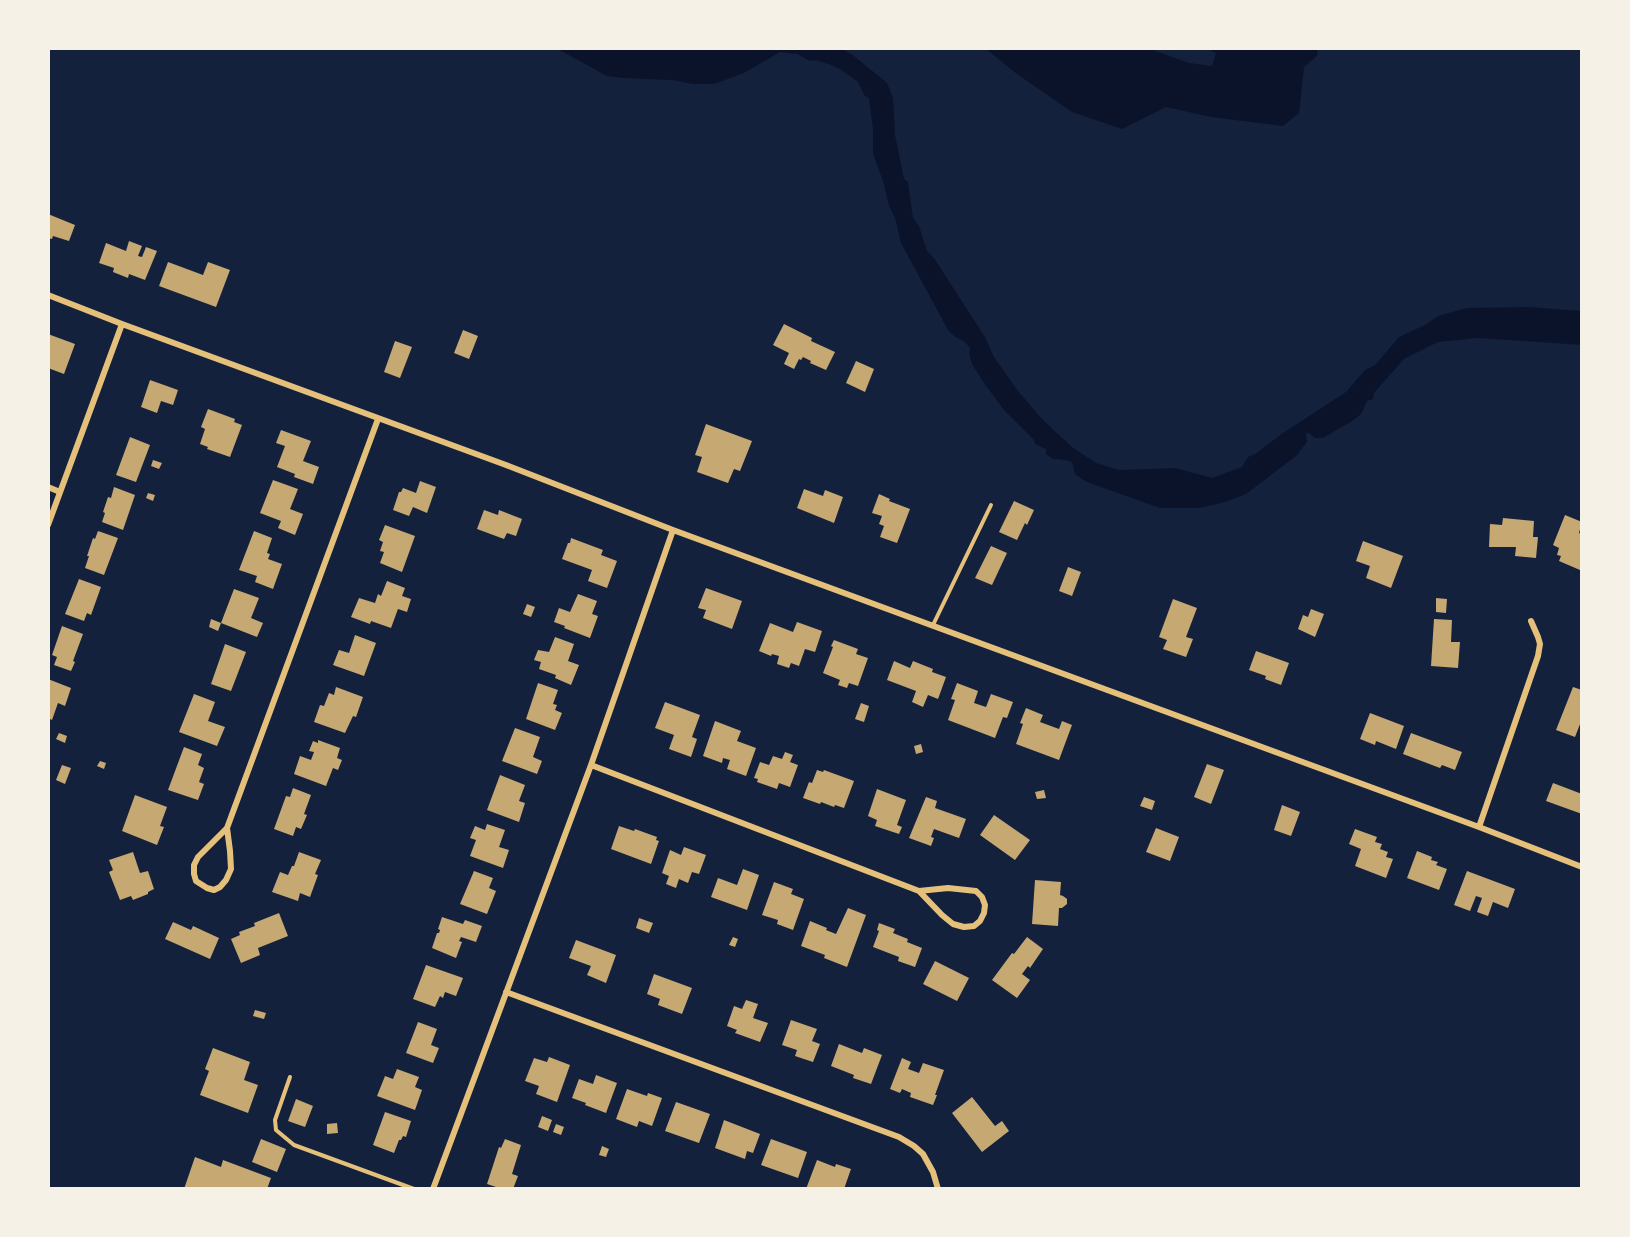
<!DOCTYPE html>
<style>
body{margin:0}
#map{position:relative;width:1630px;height:1237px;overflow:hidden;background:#14213d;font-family:"Public Sans",sans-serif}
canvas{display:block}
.frame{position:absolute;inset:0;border:50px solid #f6f1e7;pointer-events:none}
</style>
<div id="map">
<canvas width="1630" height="1237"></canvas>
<div class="frame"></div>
</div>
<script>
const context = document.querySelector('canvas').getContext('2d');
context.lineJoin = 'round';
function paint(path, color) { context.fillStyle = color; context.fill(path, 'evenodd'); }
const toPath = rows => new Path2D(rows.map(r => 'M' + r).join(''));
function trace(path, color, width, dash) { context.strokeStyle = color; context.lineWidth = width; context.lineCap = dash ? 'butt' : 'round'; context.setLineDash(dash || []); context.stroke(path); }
paint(toPath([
 [556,48,656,49,841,48,854,56,887,83,893,98,895,135,904,179,908,182,913,218,919,226,927,251,934,258,970,314,985,337,994,357,1018,391,1043,420,1072,447,1096,463,1119,470,1175,468,1212,478,1242,467,1248,457,1255,454,1283,433,1346,392,1365,370,1375,365,1399,337,1425,325,1438,316,1452,312,1467,308,1530,307,1582,311,1582,345,1478,338,1438,342,1404,359,1374,393,1373,399,1367,401,1361,414,1352,421,1323,438,1315,438,1309,433,1306,433,1307,442,1296,456,1246,494,1225,502,1200,508,1160,508,1098,486,1085,481,1075,474,1072,462,1065,460,1053,459,1046,454,1046,449,1035,444,1034,440,1004,410,984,383,972,364,969,354,970,348,965,342,954,336,948,330,901,243,895,218,889,206,883,181,873,154,873,130,869,98,865,96,858,82,840,69,831,65,816,60,810,61,797,54,780,52,744,73,714,84,692,84,672,80,623,78,607,76],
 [985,48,1147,48,1189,63,1212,66,1216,53,1206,48,1318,48,1317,56,1304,67,1299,113,1283,126,1211,117,1166,107,1122,129,1072,112,1017,74]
]), '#0b132b');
paint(toPath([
 [48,214,75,225,69,241,53,236,52,239,48,238],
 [129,241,142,246,138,256,142,257,146,247,157,251,145,280,129,274,128,278,113,272,114,268,99,263,106,243,126,251],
 [168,262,203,275,208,262,230,270,216,307,159,286],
 [784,324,812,338,811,341,835,352,826,370,810,363,811,361,803,357,801,360,799,359,794,369,784,364,789,353,773,345],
 [463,330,478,336,469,359,454,353],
 [48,334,75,344,64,374,48,368],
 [395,341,412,347,400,378,384,372],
 [856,361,874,369,865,392,846,383],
 [150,380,178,390,173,405,161,401,157,413,141,407],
 [208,409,235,419,234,422,242,425,230,457,207,449,208,447,200,444,205,429,201,427],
 [706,424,752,441,740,471,734,469,728,483,697,472,702,457,695,455],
 [281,430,311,441,303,461,319,467,313,484,294,477,295,474,277,467,285,446,276,443],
 [130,437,150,445,136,482,116,475],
 [153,460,162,463,159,469,151,466],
 [273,480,298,489,290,509,303,514,295,535,278,528,281,521,260,513],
 [420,481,436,487,427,513,413,507,409,516,393,510,399,492,401,492,403,488,416,493],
 [114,487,135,495,123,530,102,522,105,513,103,512,108,497,111,498],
 [804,489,823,496,825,490,843,497,834,523,797,508],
 [148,493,155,495,153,501,146,498],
 [879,494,890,499,889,501,910,509,897,543,880,537,884,526,879,524,882,516,872,513],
 [1014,501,1034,510,1027,525,1025,523,1017,540,999,532],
 [484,510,498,515,499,510,522,519,516,536,507,533,504,539,477,529],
 [1565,515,1582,522,1579,533,1582,534,1582,568,1580,570,1559,561,1561,556,1557,555,1559,548,1553,545],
 [1503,518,1534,521,1533,537,1538,537,1536,558,1515,556,1516,547,1489,547,1490,524,1502,525],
 [385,525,415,536,402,572,380,563,384,552,380,551,383,542,379,540],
 [98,531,118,538,104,575,85,568,89,556,87,556,93,538,95,539],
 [254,531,272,538,267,553,270,554,268,559,282,564,273,589,255,582,257,576,239,570],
 [571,538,603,550,601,555,617,561,607,588,588,581,592,570,562,559,568,543,570,543],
 [1363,541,1403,556,1391,588,1366,578,1370,566,1356,561],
 [991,546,1007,553,992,585,975,578],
 [1068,567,1081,572,1072,596,1059,591],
 [79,579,101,587,91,615,87,613,84,621,65,614],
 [387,581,405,588,402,596,411,599,407,612,398,609,391,628,371,621,370,624,351,617,359,598,375,603,378,594,381,596],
 [706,588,742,601,732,629,703,618,706,610,698,608],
 [234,589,259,598,251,618,263,623,257,637,221,623],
 [578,594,597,601,592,614,598,616,590,638,564,628,565,626,554,622,559,608,570,612],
 [1436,598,1447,599,1446,613,1436,612],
 [1173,599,1197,608,1186,637,1193,639,1186,657,1163,649,1167,640,1159,637],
 [527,604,535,607,531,617,523,614],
 [1311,609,1324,614,1315,637,1298,629,1303,615,1308,617],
 [211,619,221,623,218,631,209,627],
 [1434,619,1452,620,1451,642,1460,642,1458,668,1431,666],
 [797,622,822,631,815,652,805,649,799,666,791,663,789,668,777,664,779,656,772,654,771,656,759,651,770,623,793,632],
 [62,626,83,634,73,661,75,662,71,671,54,665,57,657,52,655],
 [355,635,376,643,364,676,333,665,339,650,349,653],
 [555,637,574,644,568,661,579,665,571,685,555,678,556,675,539,669,541,662,534,660,538,650,549,652],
 [834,640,858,649,856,654,868,658,858,686,849,683,847,688,838,685,840,680,823,673,833,647,831,646],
 [225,644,246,652,231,691,211,684],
 [1256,651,1289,663,1281,685,1265,679,1266,676,1249,670],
 [894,661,910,668,913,661,933,669,932,672,946,677,938,699,928,695,923,707,912,702,916,691,887,680],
 [48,679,71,688,65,706,58,703,52,720,48,718],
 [538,683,558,690,553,704,557,705,555,710,562,713,555,730,526,719],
 [957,683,978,691,974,703,986,707,991,694,1013,702,1007,718,1003,717,995,738,948,720,955,700,951,699],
 [336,687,363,697,356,717,353,716,345,733,314,722,320,705,324,706,329,693,334,695],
 [1573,687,1582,690,1582,719,1575,737,1556,730],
 [194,694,215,702,208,721,225,727,217,746,179,732],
 [665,702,700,715,692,737,697,739,691,757,669,749,674,735,655,728],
 [861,703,869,706,864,722,855,719],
 [1026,708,1043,715,1040,722,1059,729,1062,721,1072,725,1059,760,1016,744,1023,724,1020,723],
 [1370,713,1404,726,1396,749,1376,741,1375,745,1360,739],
 [715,721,741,731,737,741,756,748,746,776,727,769,730,760,723,758,722,763,703,756],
 [515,728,540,737,533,757,542,761,537,774,502,761],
 [59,733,67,736,65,743,56,739],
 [1411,733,1462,752,1455,770,1442,765,1440,768,1403,754],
 [318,740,340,748,337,758,342,760,338,770,333,768,326,786,294,774,300,756,311,760,314,752,309,751,313,741,318,743],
 [921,744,923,752,916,754,914,746],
 [184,747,202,754,198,765,204,768,199,782,204,784,198,800,168,790],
 [785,752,793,755,790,762,798,765,790,787,779,783,777,789,757,782,758,779,754,778,760,762,769,765,773,756,782,759],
 [100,761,106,763,104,769,97,766],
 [1207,764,1224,770,1211,804,1194,797],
 [62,765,71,768,65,784,56,780],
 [817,770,823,772,824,770,854,781,844,808,835,805,834,807,821,802,820,804,803,798,809,782,812,783],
 [500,775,525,785,519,801,525,803,519,822,487,810],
 [1553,783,1582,794,1582,814,1546,801],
 [293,788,311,795,304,814,307,815,301,829,296,827,293,836,274,829,286,796,290,797],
 [877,789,906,800,897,825,902,827,899,834,875,826,877,820,868,816],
 [1044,790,1046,798,1037,799,1035,792],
 [135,795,167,807,160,826,164,827,157,845,122,831],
 [926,797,937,801,935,808,966,819,959,838,934,829,931,837,934,838,931,846,909,838],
 [1144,797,1155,801,1152,810,1140,806],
 [1282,805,1300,812,1291,836,1274,830],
 [994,815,1030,840,1015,860,980,835],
 [487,824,505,830,499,847,509,850,503,868,470,856,476,840,470,838,475,826,485,830],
 [619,826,634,831,635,829,657,837,656,840,659,841,651,864,611,849],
 [1156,828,1179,837,1170,861,1146,852],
 [1355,829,1377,837,1375,842,1382,844,1380,849,1388,852,1386,857,1393,859,1386,878,1355,866,1361,849,1349,844],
 [684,847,706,855,699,874,692,872,688,883,679,879,676,888,666,884,669,876,662,873,670,850,681,855],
 [1417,851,1432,857,1431,860,1438,862,1436,865,1447,869,1439,890,1407,878],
 [133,852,140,873,148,871,154,889,148,892,148,894,133,900,131,896,120,900,109,872,113,870,109,860],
 [299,852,321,860,315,874,318,875,310,897,300,893,298,901,272,892,280,872,288,875,292,866,294,866],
 [743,869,759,875,747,910,711,897,718,878,737,885],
 [474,871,493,878,489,888,496,891,487,914,460,904],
 [1467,871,1515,889,1508,908,1493,902,1488,916,1477,912,1482,898,1476,896,1470,911,1454,905],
 [1035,880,1061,882,1060,895,1063,896,1067,899,1067,904,1062,908,1059,908,1058,926,1032,924],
 [774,882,793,889,791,894,804,899,793,930,777,924,778,920,762,915],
 [848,908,866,915,847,967,824,958,825,955,801,946,810,921,827,928,826,930,836,934],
 [279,913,288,936,258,948,260,955,241,963,231,939,240,935,239,932,255,926,254,923],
 [442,917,463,924,465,920,482,926,476,942,461,937,459,941,462,942,456,958,432,948,437,933,439,933,440,930,438,929],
 [639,918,653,923,649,933,636,928],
 [173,922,191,930,193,926,219,938,210,959,165,939],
 [879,923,895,929,893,933,908,939,907,942,922,948,915,967,898,961,899,957,873,947,879,931,877,930],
 [733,937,738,939,735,947,729,945],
 [1027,937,1043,949,1030,968,1028,966,1022,974,1030,980,1017,998,992,980,1012,953,1014,954],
 [576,940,616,955,606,983,587,975,591,966,569,958],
 [935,961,969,978,957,1001,923,984],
 [426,965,463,978,456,996,445,992,443,998,440,996,435,1007,413,999],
 [654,974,692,988,682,1014,658,1005,660,999,647,994],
 [746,1000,758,1004,753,1018,768,1023,760,1042,735,1033,737,1030,727,1026,734,1006,742,1009],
 [255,1010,266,1013,264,1019,253,1016],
 [791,1020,817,1029,812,1041,820,1044,813,1062,795,1056,797,1050,782,1045],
 [418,1022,437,1029,431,1045,439,1048,433,1063,406,1053],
 [839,1044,862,1053,864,1048,882,1055,871,1084,853,1078,854,1075,831,1066],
 [213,1048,250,1062,244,1080,258,1085,248,1113,200,1095,209,1071,205,1069],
 [549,1057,570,1065,557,1102,536,1094,539,1086,525,1081,534,1058,547,1062],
 [902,1058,911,1062,908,1069,919,1073,923,1063,944,1070,935,1095,937,1095,933,1105,910,1097,911,1093,902,1089,900,1093,890,1089],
 [397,1069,419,1077,415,1087,422,1090,415,1110,377,1096,385,1076,393,1079],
 [596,1075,617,1083,606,1113,585,1105,586,1103,572,1098,579,1079,593,1084],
 [627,1089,647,1096,648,1093,662,1098,652,1126,639,1121,637,1127,616,1119],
 [972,1097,995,1126,1002,1121,1009,1131,982,1152,952,1113],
 [296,1099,313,1106,305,1127,288,1121],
 [676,1102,710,1114,699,1143,665,1131],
 [385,1112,411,1121,406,1137,403,1136,401,1140,399,1140,394,1153,373,1145],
 [542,1116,552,1120,548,1131,538,1127],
 [724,1120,760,1134,753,1153,747,1151,745,1159,715,1148],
 [337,1123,338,1133,327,1134,327,1124],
 [556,1124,564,1127,561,1135,553,1132],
 [261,1139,286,1149,277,1172,252,1162],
 [505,1139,521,1145,512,1174,518,1176,513,1189,502,1189,487,1184,499,1147,501,1148],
 [771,1139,807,1152,798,1178,761,1165],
 [602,1146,609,1149,606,1157,599,1155],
 [195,1157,221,1167,223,1160,271,1178,267,1189,184,1189],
 [817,1160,835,1167,836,1164,851,1169,844,1189,806,1189]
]), '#c6a872');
trace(toPath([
 [933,625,991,505],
 [290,1077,275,1120,276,1130,294,1145,414,1189]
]), '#e5c07b', 4);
trace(toPath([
 [48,295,122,324,506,465,673,530,1479,827,1582,867],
 [48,487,60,492],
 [48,525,122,324],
 [591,765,919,891,942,915,953,924,964,927,974,926,980,921,984,913,985,905,982,897,976,891,948,888,919,891],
 [1479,827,1538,656,1540,644,1538,637,1531,621],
 [227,828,230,851,231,869,226,880,220,887,214,890,207,888,196,881,194,874,194,865,198,857,227,828,378,419],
 [506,992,899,1137,914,1146,923,1154,933,1172,938,1189],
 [433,1189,591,765,673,530]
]), '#e5c07b', 6);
</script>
